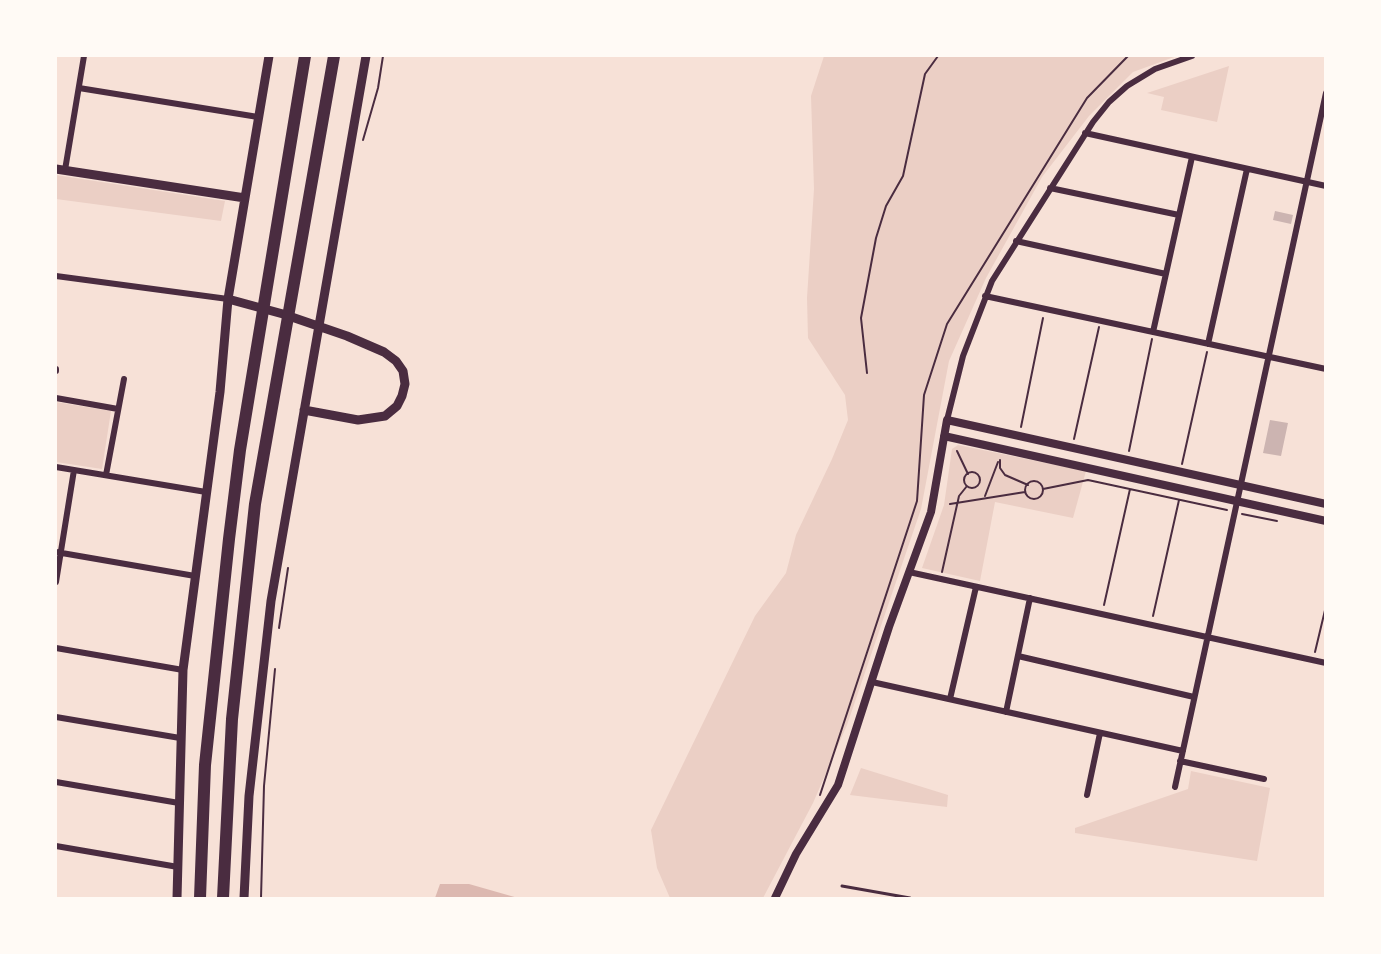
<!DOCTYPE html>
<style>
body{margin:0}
#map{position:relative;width:1381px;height:954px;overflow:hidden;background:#f7e1d7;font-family:Inter,sans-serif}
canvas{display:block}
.frame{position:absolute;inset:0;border:57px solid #fffaf5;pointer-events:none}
</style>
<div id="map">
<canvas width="1381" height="954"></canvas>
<div class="frame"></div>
</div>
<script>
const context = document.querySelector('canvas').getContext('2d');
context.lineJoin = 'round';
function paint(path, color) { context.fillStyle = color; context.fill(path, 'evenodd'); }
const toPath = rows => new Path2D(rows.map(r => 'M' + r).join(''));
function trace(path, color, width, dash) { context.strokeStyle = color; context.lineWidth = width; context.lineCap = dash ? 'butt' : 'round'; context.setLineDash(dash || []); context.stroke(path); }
paint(toPath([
 [824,56,1177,56,1133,72,1089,116,1042,177,986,278,949,361,921,509,847,725,813,803,763,898,670,898,657,868,651,830,755,616,786,573,796,535,832,459,848,420,845,395,808,338,807,298,814,189,811,96],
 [1229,66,1217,122,1161,110,1164,97,1147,93],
 [56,175,225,201,221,221,56,199],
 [56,402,111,411,102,469,56,462],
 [958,445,1086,471,1073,518,995,502,980,581,922,568,944,505,952,449],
 [861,768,948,795,947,807,850,795],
 [1191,771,1270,788,1257,861,1075,833,1075,828,1188,789]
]), '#ebcfc5');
paint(toPath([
 [440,884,469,884,518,898,435,898]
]), '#dcb8b0');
paint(toPath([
 [1275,211,1293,215,1291,224,1273,220],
 [1270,420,1288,423,1281,456,1263,453]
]), '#ccb4b1');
trace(toPath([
 [363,140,378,88,383,56],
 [867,373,861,318,876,238,886,206,903,176,925,74,938,56],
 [1021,427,1043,318],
 [1074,439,1099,327],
 [957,451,968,474],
 [1129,451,1152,339],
 [1000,460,1000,468,1005,475,1028,485],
 [1182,464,1207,352],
 '964 480a8 8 0 1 1 16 0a8 8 0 1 1-16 0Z',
 '1025 490a9 9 0 1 1 18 0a9 9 0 1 1-18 0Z',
 [1043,489,1088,480,1227,510],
 [985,496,998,462],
 [950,504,1025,492],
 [1242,514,1277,521],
 [942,572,959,496,967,486],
 [1104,605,1130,489],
 [1153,616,1179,500],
 [279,628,288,568],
 [1315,652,1326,606],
 [820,795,917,501,924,395,947,324,1087,98,1128,56],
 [261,898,264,786,275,669]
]), '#4a2c40', 2);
trace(toPath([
 [842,886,910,898]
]), '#4a2c40', 3);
trace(toPath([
 [79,88,258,117],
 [1085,133,1326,186],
 [65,170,84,56],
 [1050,188,1179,215],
 [1016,241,1166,274],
 [56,276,228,299],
 [985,296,1326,369],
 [1153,332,1192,157],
 [1208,344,1247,169],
 [56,371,56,369],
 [56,398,118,409],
 [947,420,963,356,992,281,1093,122,1109,102,1127,86,1155,69,1192,56],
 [56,467,206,492],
 [106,475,124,379],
 [56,552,195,576],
 [909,572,1326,663],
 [56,582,74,470],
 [56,648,183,670],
 [1018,656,1194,697],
 [872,682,1183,751],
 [950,699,976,587],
 [1006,712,1030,598],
 [56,717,180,738],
 [1180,761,1264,779],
 [56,782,179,803],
 [1175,787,1326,93],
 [1087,795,1100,733],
 [56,846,178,867]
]), '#4a2c40', 6);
trace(toPath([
 [944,436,1326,521],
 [775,898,796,854,838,785,889,627,931,512,947,420,1326,504]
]), '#4a2c40', 8);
trace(toPath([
 [56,169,245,198],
 [228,299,283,314,347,336,384,352,396,361,403,371,405,384,402,396,397,406,385,416,358,420,304,410],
 [177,898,183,670,220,392,228,299,269,56],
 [244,898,249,796,271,601,366,56]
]), '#4a2c40', 9);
trace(toPath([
 [200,898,205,765,229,539,240,450,305,56],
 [223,898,232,719,255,504,334,56]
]), '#4a2c40', 12);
</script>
